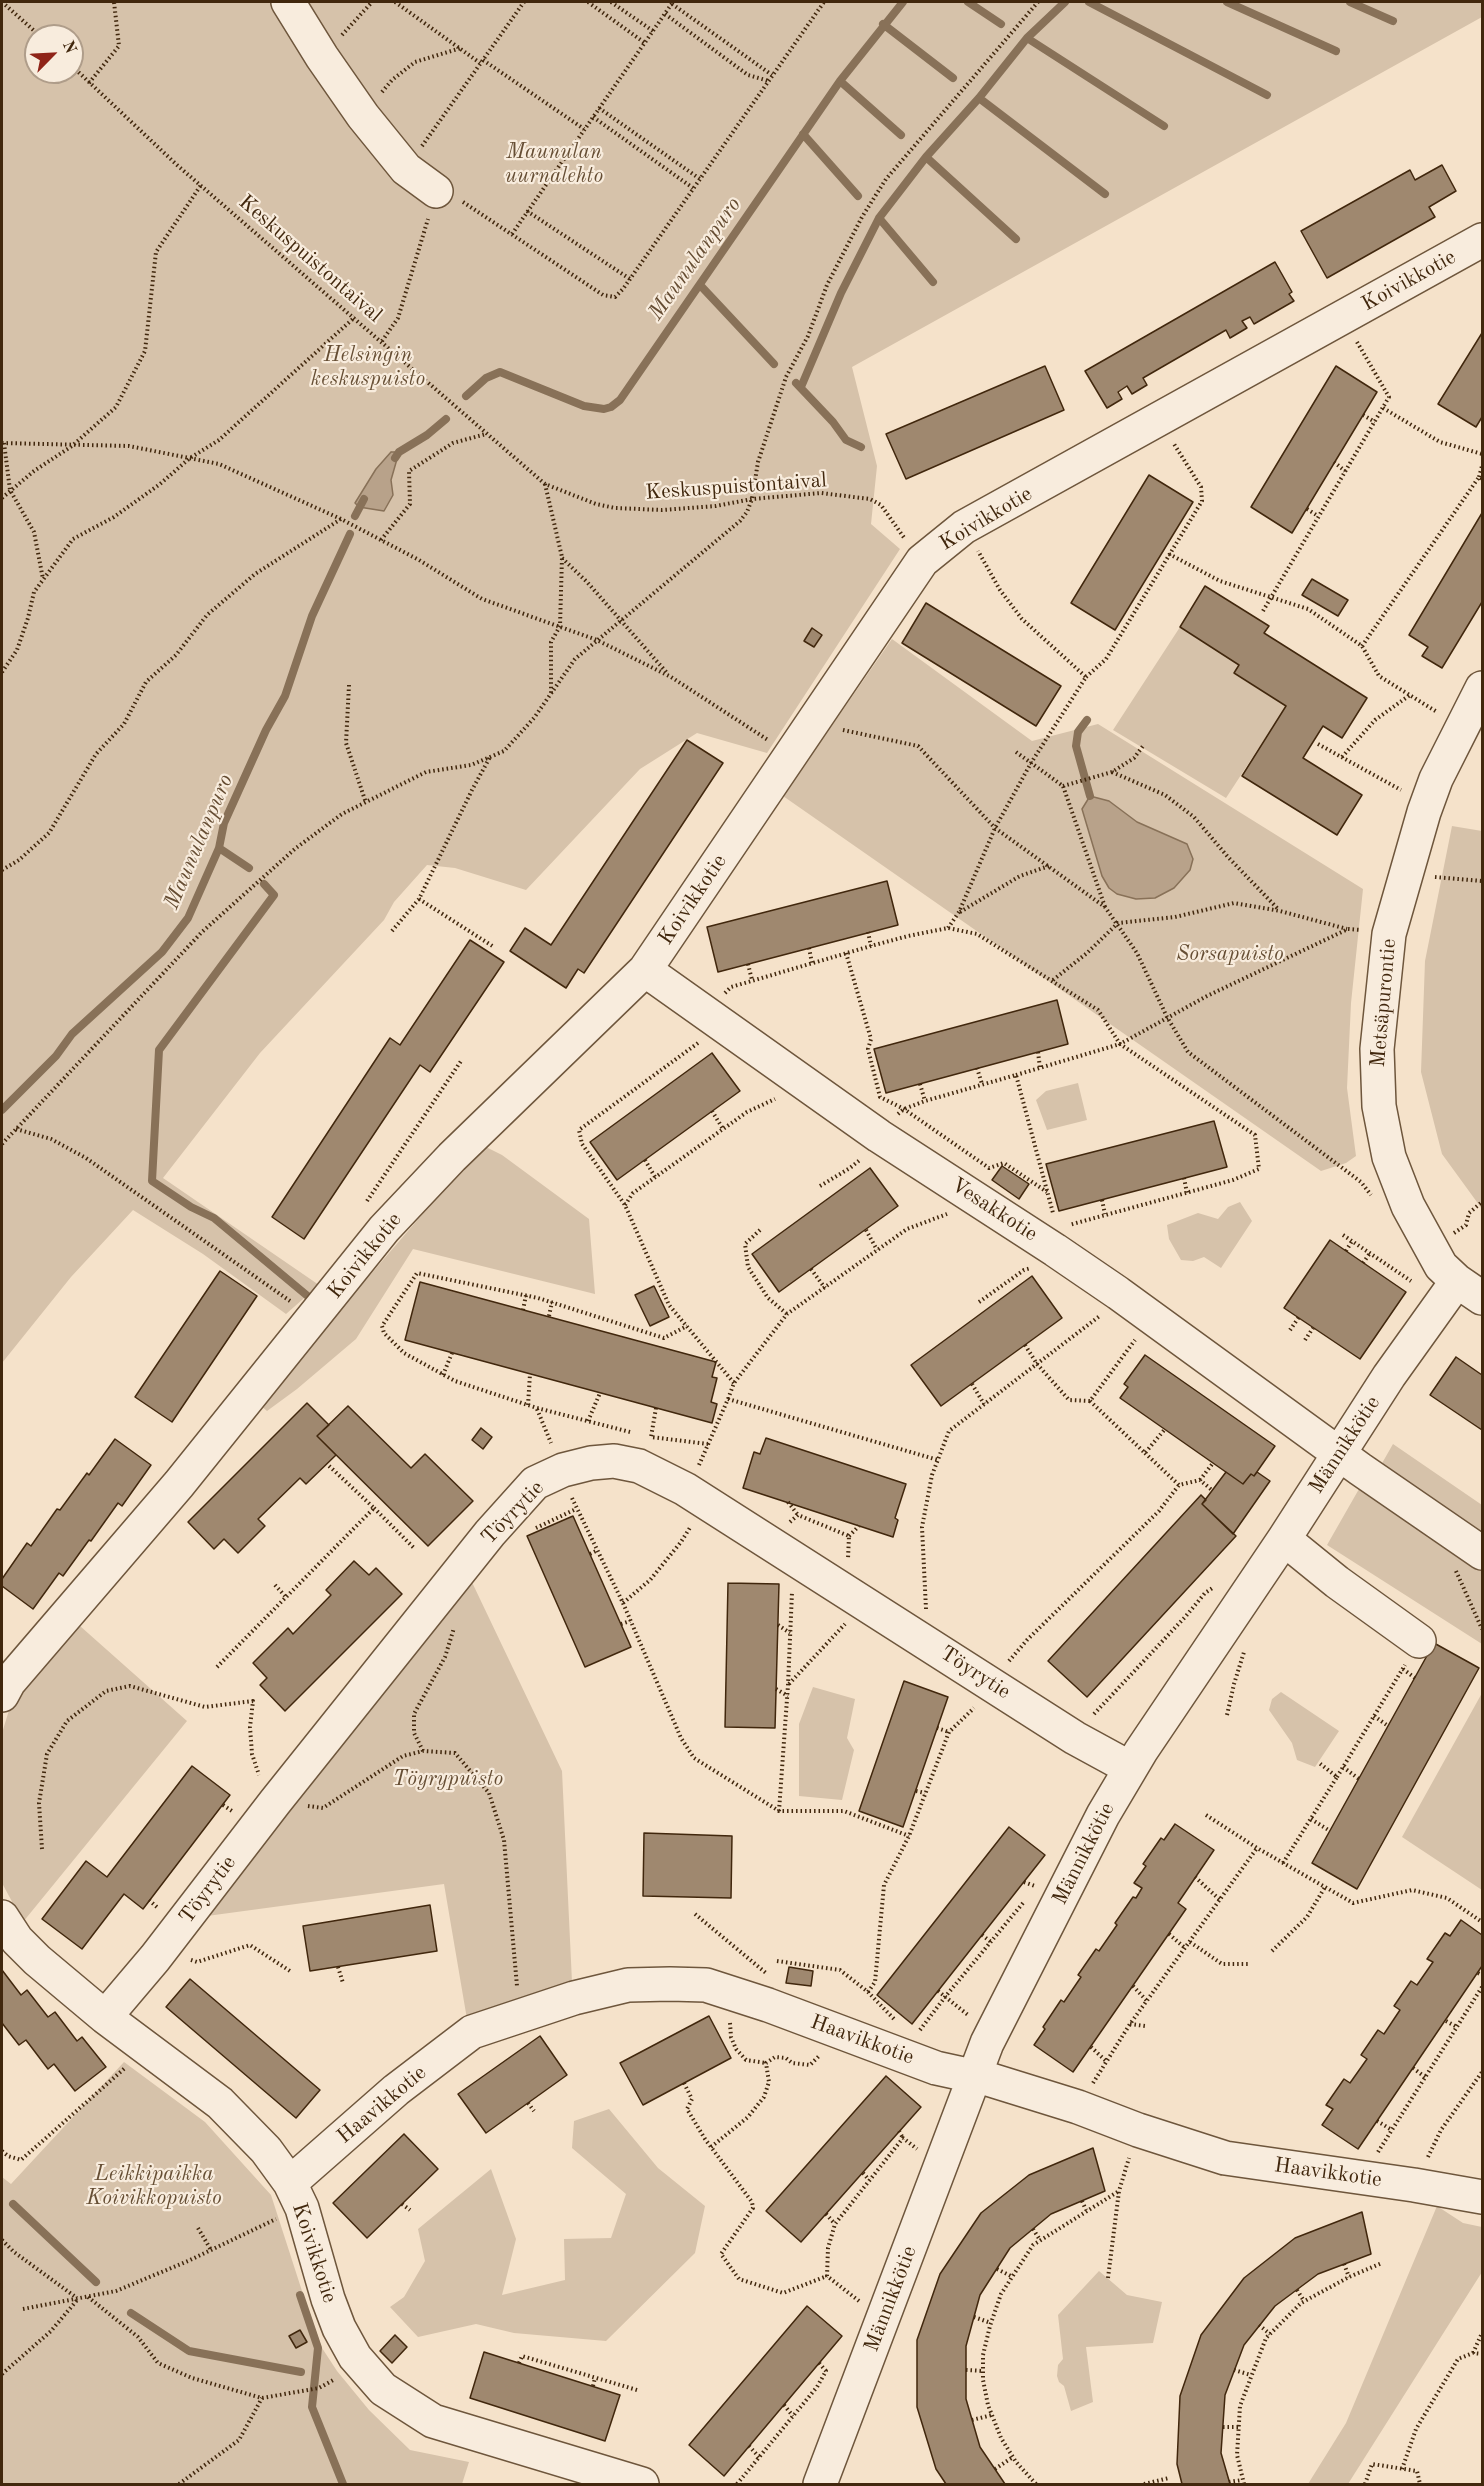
<!DOCTYPE html>
<meta charset="utf-8">
<style>
body{margin:0}
#map{position:relative;width:1484px;height:2486px;overflow:hidden;background:#f5e2ca;font-family:"Old Standard TT",serif}
canvas{display:block}
.frame{position:absolute;inset:0;border:3px solid #41270d;pointer-events:none}
.north{position:absolute;left:24px;top:24px;width:60px;height:60px;box-sizing:border-box;background:#f8ecdd;border:2px solid #af9d8a;border-radius:50%;rotate:66deg;font-size:16px;font-weight:700;line-height:24px;text-align:center;color:#41270d}
.north::after{content:'';display:block;margin:auto;width:21px;height:27px;background:#8f2418;clip-path:polygon(50% 0,100% 100%,50% 72%,0 100%)}
</style>
<div id="map">
<canvas width="1484" height="2486"></canvas>
<div class="frame"></div>
<div class="north">N</div>
</div>
<script>
const context = document.querySelector('canvas').getContext('2d');
context.lineJoin = 'round';
function paint(path, color) { context.fillStyle = color; context.fill(path, 'evenodd'); }
const toPath = rows => new Path2D(rows.map(r => 'M' + r).join(''));
function trace(path, color, width, dash) { context.strokeStyle = color; context.lineWidth = width; context.lineCap = dash ? 'butt' : 'round'; context.setLineDash(dash || []); context.stroke(path); }
function drawText(font, color, halo, rows, align = 'center') {
  context.font = font + ' "Old Standard TT",serif'; context.lineWidth = 4.5; context.setLineDash([]); context.textBaseline = 'middle'; context.strokeStyle = halo; context.fillStyle = color; for (const [text, x, y, turn = 0] of rows) {
    context.save(); context.translate(x, y); context.rotate((+turn || 0) * Math.PI / 180); context.textAlign = isNaN(turn) ? turn : align; if (halo) context.strokeText(text, 0, 0); context.fillText(text, 0, 0); context.restore();
  }
}
paint(toPath([
 [2,2,1482,2,1482,17,852,367,877,466,871,524,900,549,767,753,697,733,640,769,526,890,455,868,427,865,394,902,384,920,260,1053,163,1178,319,1285,286,1314,203,1254,133,1210,71,1277,2,1363],
 [36,36,72,36,72,72,36,72],
 [1180,627,1239,665,1234,674,1286,706,1226,798,1113,730],
 [892,639,1032,741,1098,724,1363,889,1351,1003,1347,1088,1356,1156,1346,1163,1321,1171,783,796],
 [1452,826,1482,831,1482,1209,1442,1154,1421,1072,1425,961],
 [1078,1083,1087,1120,1047,1130,1036,1100,1046,1091],
 [482,1145,502,1155,589,1219,595,1294,413,1249,356,1339,297,1389,267,1411,259,1404],
 [1240,1202,1252,1221,1221,1268,1204,1257,1193,1261,1181,1260,1169,1239,1167,1225,1198,1213,1218,1219,1228,1207],
 [1393,1444,1482,1505,1482,1544,1377,1472],
 [1363,1482,1482,1559,1482,1644,1327,1545],
 [469,1576,562,1771,572,1982,468,2025,444,1884,207,1916],
 [80,1626,187,1721,23,1922,2,1883,2,1733,10,1707],
 [813,1687,855,1699,847,1738,854,1750,842,1800,799,1796,799,1724],
 [1281,1692,1339,1731,1315,1767,1297,1760,1292,1743,1269,1710,1272,1699],
 [1482,1693,1482,1890,1402,1837],
 [124,2062,205,2122,271,2195,302,2291,322,2348,337,2371,369,2410,410,2450,469,2462,462,2484,2,2484,2,2177,11,2184],
 [609,2109,658,2168,705,2206,695,2253,606,2341,514,2333,476,2324,418,2337,390,2307,404,2297,425,2261,418,2229,491,2169,516,2239,502,2295,565,2280,564,2239,611,2238,626,2194,572,2148,574,2121],
 [1437,2206,1463,2223,1482,2227,1482,2272,1348,2484,1308,2484,1346,2423],
 [1099,2271,1127,2295,1162,2302,1153,2343,1086,2347,1093,2402,1071,2411,1064,2386,1059,2382,1057,2376,1058,2365,1063,2359,1058,2315]
]), '#d6c2aa');
const water = toPath([
 [391,452,399,452,391,480,393,495,384,511,359,507,355,503,376,469,391,452],
 [1090,796,1109,801,1137,822,1187,844,1193,859,1190,870,1174,888,1155,898,1136,899,1117,894,1109,888,1102,876,1082,809,1090,796]
]);
paint(water, '#b8a28a');
trace(water, '#887158', 1.5);
trace(toPath([
 [968,2,1001,24],
 [1089,2,1267,95],
 [1227,2,1336,51],
 [1350,2,1393,21],
 [883,24,953,78],
 [1027,38,1164,126],
 [840,81,901,135],
 [979,98,1105,194],
 [803,134,858,196],
 [926,157,1016,239],
 [879,218,933,282],
 [700,285,774,364],
 [796,383,833,422,846,440,861,447],
 [801,387,841,293,879,218,926,157,979,98,1027,38,1065,2],
 [466,396,486,378,500,372,584,406,604,409,611,407,620,400,840,81,903,2],
 [395,458,399,452,427,435,446,419],
 [355,516,364,499],
 [1087,720,1078,732,1076,746,1090,796],
 [219,848,249,868],
 [264,884,274,895,159,1050,152,1181,191,1207,214,1218,310,1298],
 [2,1110,56,1056,72,1034,162,952,188,918,219,848,224,823,266,730,285,696,312,616,350,534],
 [13,2204,96,2282],
 [300,2295,318,2348,312,2407,343,2484],
 [131,2313,189,2351,301,2372]
]), '#887158', 8);
const building = toPath([
 [1442,165,1456,191,1429,207,1435,217,1327,278,1301,231,1410,170,1415,180,1442,165],
 [1275,262,1292,292,1289,294,1294,301,1254,324,1250,317,1242,321,1247,328,1230,338,1226,330,1143,378,1147,385,1132,394,1127,386,1118,392,1122,399,1107,408,1085,371,1275,262],
 [1482,333,1482,417,1476,427,1438,404,1482,333],
 [1045,366,1064,410,906,479,886,434,1045,366],
 [1336,366,1377,392,1292,533,1251,507,1336,366],
 [1149,475,1193,502,1115,630,1071,603,1149,475],
 [1482,513,1482,602,1442,668,1422,656,1428,647,1409,635,1482,513],
 [1312,579,1348,600,1338,616,1302,595,1312,579],
 [1205,586,1269,626,1264,633,1367,698,1342,738,1323,726,1303,758,1362,795,1337,835,1242,776,1286,706,1234,673,1239,665,1180,627,1205,586],
 [926,603,1061,686,1036,726,902,643,926,603],
 [812,628,822,635,814,647,804,641,812,628],
 [687,740,723,763,584,973,578,969,566,988,510,951,525,928,551,945,687,740],
 [887,881,898,925,718,972,707,927,887,881],
 [470,940,504,962,430,1072,420,1065,304,1239,272,1217,390,1038,400,1045,470,940],
 [1057,1000,1068,1044,886,1093,874,1049,1057,1000],
 [712,1053,740,1091,617,1180,590,1142,712,1053],
 [1214,1121,1227,1167,1059,1211,1046,1164,1214,1121],
 [1002,1166,1029,1184,1019,1199,992,1180,1002,1166],
 [870,1168,898,1206,779,1292,752,1254,870,1168],
 [1330,1240,1406,1292,1360,1359,1284,1308,1330,1240],
 [220,1271,257,1296,172,1422,135,1397,220,1271],
 [1032,1276,1062,1318,941,1406,911,1365,1032,1276],
 [420,1282,716,1362,712,1377,717,1378,711,1402,717,1404,712,1423,405,1340,420,1282],
 [654,1286,669,1317,650,1326,635,1295,654,1286],
 [1145,1355,1275,1446,1254,1476,1251,1474,1243,1484,1120,1398,1128,1387,1124,1384,1145,1355],
 [1456,1357,1482,1375,1482,1430,1430,1395,1456,1357],
 [307,1403,329,1425,317,1436,336,1455,306,1484,300,1478,258,1519,265,1526,238,1553,224,1539,214,1549,188,1522,307,1403],
 [348,1406,411,1468,425,1454,473,1501,428,1546,317,1436,348,1406],
 [481,1428,492,1437,483,1449,472,1440,481,1428],
 [766,1438,906,1484,895,1518,898,1520,893,1537,743,1488,754,1452,760,1454,766,1438],
 [115,1439,151,1465,122,1506,118,1503,91,1541,89,1540,63,1576,59,1573,33,1609,2,1586,2,1579,27,1543,31,1546,57,1509,60,1510,87,1473,89,1475,115,1439],
 [1226,1472,1243,1484,1251,1474,1254,1476,1257,1472,1270,1481,1233,1534,1202,1504,1226,1472],
 [1201,1495,1206,1500,1202,1504,1236,1536,1087,1697,1048,1661,1201,1495],
 [573,1516,631,1647,585,1667,527,1536,573,1516],
 [354,1561,369,1575,376,1568,402,1594,285,1711,260,1685,267,1678,253,1663,288,1628,293,1634,331,1595,326,1590,354,1561],
 [728,1583,779,1584,775,1728,725,1727,728,1583],
 [1434,1643,1479,1668,1357,1889,1312,1863,1434,1643],
 [904,1681,948,1697,903,1827,859,1811,904,1681],
 [192,1766,230,1795,143,1909,124,1894,82,1949,42,1919,86,1861,107,1877,192,1766],
 [1175,1824,1214,1850,1178,1903,1186,1909,1073,2072,1034,2045,1045,2029,1043,2027,1061,2000,1064,2002,1081,1977,1078,1975,1096,1949,1099,1951,1117,1925,1115,1923,1133,1897,1136,1898,1142,1888,1134,1883,1146,1866,1143,1864,1161,1838,1164,1840,1175,1824],
 [1009,1827,1045,1855,912,2024,877,1995,1009,1827],
 [644,1833,732,1836,731,1898,643,1896,644,1833],
 [430,1905,437,1951,310,1971,303,1926,430,1905],
 [1461,1920,1482,1935,1482,1966,1358,2149,1322,2125,1333,2109,1326,2105,1344,2079,1350,2083,1367,2059,1361,2055,1378,2030,1384,2034,1400,2010,1394,2006,1411,1981,1417,1985,1433,1962,1427,1959,1445,1933,1450,1936,1461,1920],
 [789,1967,813,1971,811,1986,786,1983,789,1967],
 [2,1970,21,1995,27,1990,48,2017,55,2012,77,2041,82,2037,106,2067,75,2091,54,2064,48,2069,26,2040,19,2045,2,2023,2,1970],
 [190,1979,320,2090,296,2118,166,2007,190,1979],
 [709,2016,731,2058,643,2105,620,2063,709,2016],
 [540,2036,567,2075,486,2133,458,2094,540,2036],
 [886,2076,921,2107,801,2242,766,2211,886,2076],
 [404,2134,438,2169,367,2238,333,2203,404,2134],
 [1093,2148,1105,2191,1051,2214,1010,2248,980,2295,966,2346,966,2399,980,2447,1005,2484,946,2484,936,2469,917,2407,917,2340,940,2274,981,2213,1029,2175,1093,2148],
 [1362,2212,1371,2254,1318,2274,1275,2306,1244,2345,1225,2395,1221,2453,1230,2484,1182,2484,1177,2464,1180,2396,1201,2335,1244,2278,1295,2238,1362,2212],
 [807,2306,842,2336,724,2476,689,2445,807,2306],
 [300,2330,307,2342,296,2348,289,2336,300,2330],
 [395,2335,407,2347,392,2363,380,2351,395,2335],
 [484,2352,620,2395,605,2441,470,2398,484,2352]
]);
paint(building, '#9f886f');
trace(building, '#41270d', 1.5);
const minor = toPath([
 [288,2,322,57,363,116,406,169,436,191],
 [1482,688,1436,779,1424,812,1389,934,1377,1049,1379,1106,1389,1157,1408,1206,1441,1266,1457,1281,1482,1298],
 [645,970,879,1136,1055,1250,1118,1293,1360,1469,1482,1553],
 [1284,1539,1337,1582,1419,1641],
 [2,1695,9,1682,179,1484,384,1229,452,1157,645,970,922,561,964,527,1482,240],
 [2,1917,17,1940,37,1960,105,2017,220,2103,266,2150,290,2183,302,2208,328,2299,339,2328,355,2357,383,2389,433,2421,642,2484],
 [105,2017,155,1958,275,1802,490,1533,535,1483,563,1470,591,1463,614,1461,639,1466,685,1489,1075,1738,1130,1768],
 [290,2183,396,2090,472,2032,574,1998,628,1985,670,1984,706,1985,768,2005,936,2068,991,2080,1078,2107,1138,2130,1225,2158,1414,2185,1482,2197],
 [820,2484,987,2043,1103,1815,1141,1751,1284,1539,1389,1376,1457,1281]
]);
trace(minor, '#6e563c', 36);
trace(toPath([
 [2,2,40,36],
 [395,2,480,63],
 [588,2,645,43],
 [611,2,653,31],
 [672,4,772,75],
 [665,14,748,75,769,81],
 [342,35,372,2],
 [483,60,584,129],
 [72,66,177,165,545,484,596,504,615,508,662,510,716,506,752,499,821,493,870,499,881,505,905,539],
 [89,83,119,46,114,2],
 [382,92,392,80,415,62,461,48],
 [599,108,700,179],
 [593,117,693,188],
 [422,146,524,2],
 [463,202,603,295,615,297,623,289,824,2],
 [527,211,630,279],
 [512,234,673,2],
 [382,341,398,318,428,219],
 [1383,408,1440,442,1482,454],
 [1363,415,1375,422],
 [2,443,129,446,219,464,341,519,419,560,482,599,597,640,671,677,768,740],
 [4,443,10,490,34,532,43,579],
 [1334,462,1345,471],
 [1479,477,1482,466],
 [545,484,562,557,560,626,551,642,551,693],
 [2,498,34,471,72,446,116,407,145,351,156,252,201,185],
 [1307,509,1318,516],
 [381,540,410,504,409,471,453,443,486,434],
 [1169,554,1220,581,1308,609,1362,646,1379,676,1437,712],
 [562,558,587,582,668,674],
 [1263,611,1389,397,1357,342],
 [1362,646,1479,477,1482,479],
 [2,672,17,650,28,618,34,592,73,539,114,517,160,484,190,458,219,440,355,317],
 [1086,677,1106,659,1202,501,1201,487,1174,444],
 [349,685,346,743,366,803],
 [843,730,918,746,995,828,1105,907,1137,953,1167,1017,1188,1052,1361,1182,1371,1195],
 [1318,744,1401,790],
 [1016,752,1063,786,1105,907],
 [1342,757,1375,720,1410,695],
 [1112,772,1165,795,1194,817,1228,857,1279,910],
 [1063,786,1112,772,1134,758,1143,746],
 [2,870,19,860,49,833,96,754,124,724,146,682,176,655,207,615,255,574,341,519],
 [1435,877,1482,881],
 [419,899,494,947],
 [960,912,1020,876,1049,866],
 [948,928,959,912,995,828,1031,763,1086,677,1022,619,1000,590,978,551],
 [392,931,419,899,472,790,490,757],
 [868,932,871,946],
 [809,948,812,963],
 [846,953,871,1039,868,1049,880,1097,904,1109,989,1168,1004,1163,1047,1192],
 [748,964,752,980],
 [1053,980,1087,953,1118,923,1175,917,1234,903,1280,911,1347,929],
 [725,993,731,987,871,946,908,936,948,928,977,934,1098,1010,1120,1044,1207,996,1348,929,1361,930],
 [698,1043,579,1130,582,1144,625,1205,669,1305,734,1383],
 [1038,1052,1040,1068],
 [977,1068,982,1084],
 [1016,1075,1120,1044,1255,1135,1259,1169,1233,1180,1069,1225],
 [920,1084,925,1101],
 [712,1111,723,1129],
 [898,1114,904,1109,925,1101,1016,1075,1053,1213],
 [16,1129,51,1139,86,1158,290,1301],
 [2,1144,201,933,296,848,342,814,426,772,471,765,504,751,534,718,575,659,740,521,747,512,752,499,758,462,786,377,808,336,827,285,862,217,886,179,1038,2],
 [645,1160,655,1177],
 [1184,1178,1187,1193],
 [820,1186,850,1168,861,1159],
 [1102,1200,1105,1214],
 [367,1201,461,1061],
 [625,1205,633,1193,747,1112,775,1099],
 [760,1230,745,1244,748,1267,768,1298,787,1314],
 [866,1230,877,1250],
 [1454,1233,1466,1225,1469,1213,1482,1202],
 [1343,1235,1411,1281],
 [1346,1251,1352,1241],
 [1363,1263,1370,1253],
 [811,1269,825,1288],
 [979,1302,1024,1270,1031,1268],
 [523,1310,526,1295],
 [549,1316,552,1302],
 [1290,1330,1299,1317],
 [1305,1340,1313,1328],
 [1025,1345,1037,1364,1069,1400,1090,1401,1135,1340],
 [443,1375,452,1353],
 [972,1384,984,1404],
 [728,1399,734,1383,787,1314,907,1229,947,1214],
 [1090,1401,1145,1453,1165,1429],
 [528,1405,530,1374],
 [656,1408,651,1437,708,1444],
 [537,1409,551,1443],
 [588,1421,600,1393],
 [630,1432,537,1408,455,1381,404,1353,384,1333,382,1326,417,1273,538,1298,664,1338,687,1326],
 [1145,1453,1179,1485,1200,1480,1213,1491],
 [699,1465,728,1399,938,1460],
 [1200,1480,1213,1463],
 [572,1498,623,1603,650,1580,681,1542,691,1526],
 [788,1502,798,1515],
 [374,1508,415,1549],
 [790,1522,798,1515,849,1536,848,1559],
 [536,1528,576,1509],
 [849,1536,859,1526],
 [590,1554,596,1551],
 [1456,1571,1482,1629],
 [275,1585,285,1596],
 [623,1603,681,1738,694,1758,779,1811,844,1811,909,1836],
 [926,1609,922,1527,932,1475,949,1431,1101,1315],
 [621,1624,630,1621],
 [778,1625,790,1633],
 [1009,1661,1027,1640,1159,1511,1179,1485],
 [217,1667,374,1508,327,1464],
 [1403,1669,1415,1678],
 [789,1684,845,1624],
 [776,1689,788,1696],
 [1094,1714,1186,1616,1205,1593,1214,1587],
 [1227,1715,1234,1684,1244,1652],
 [1374,1716,1388,1726],
 [937,1728,949,1732],
 [423,1751,414,1733,414,1714,445,1657,454,1628],
 [1343,1767,1359,1779],
 [1337,1777,1405,1665],
 [916,1791,925,1793],
 [223,1805,232,1811],
 [308,1806,323,1808,403,1756,423,1751,455,1753,489,1793,504,1840,517,1986],
 [779,1811,788,1685,792,1592],
 [1206,1815,1257,1848,1353,1903,1412,1890,1447,1898,1482,1922],
 [1311,1819,1330,1831],
 [42,1849,39,1803,47,1754,67,1721,106,1691,130,1686,205,1707,253,1701,250,1727,252,1754,259,1775],
 [1283,1863,1337,1777,1318,1762],
 [1195,1877,1220,1900],
 [1024,1882,1035,1886],
 [149,1900,158,1908],
 [695,1914,766,1973],
 [1169,1934,1185,1948],
 [982,1935,991,1942],
 [1190,1942,1222,1964,1250,1964],
 [1272,1951,1307,1917,1325,1887],
 [191,1960,197,1962,250,1945,290,1971],
 [777,1961,840,1970,868,1992,894,2019],
 [338,1967,343,1983],
 [1478,1973,1482,1975],
 [1133,1986,1147,2001],
 [938,1991,968,2015],
 [868,1992,875,1982,884,1885,909,1836,949,1732,974,1708],
 [1446,2021,1457,2027],
 [730,2023,731,2037,736,2049,746,2060,766,2063],
 [1130,2024,1145,2026],
 [920,2030,945,1997,1023,1903],
 [1091,2047,1106,2061],
 [1413,2068,1425,2077],
 [684,2083,692,2099,687,2109,705,2139,752,2202,753,2208,721,2254,739,2279,783,2293,827,2276],
 [1093,2083,1130,2024,1257,1848],
 [528,2103,534,2111],
 [1377,2121,1392,2130],
 [899,2131,903,2138],
 [711,2147,748,2117,764,2097,769,2082,766,2063,775,2057,786,2058,792,2063,810,2065,820,2055],
 [2,2151,8,2156,21,2160,125,2068],
 [1378,2152,1482,1987],
 [1428,2157,1441,2130,1482,2072],
 [863,2173,869,2180],
 [1082,2201,1086,2210],
 [402,2204,410,2210],
 [826,2214,835,2224],
 [198,2228,211,2250],
 [1033,2229,1040,2240],
 [2,2240,14,2252,77,2298],
 [1344,2264,1349,2277],
 [997,2269,1011,2276],
 [1108,2278,1119,2191,1129,2158],
 [1297,2290,1304,2301],
 [88,2297,138,2337,158,2363,192,2378,262,2398,319,2388,335,2379],
 [859,2301,827,2276,828,2248,835,2224,903,2138,917,2149],
 [23,2309,116,2291,188,2261,276,2219],
 [974,2317,991,2323],
 [1259,2325,1270,2334],
 [1473,2353,1482,2333],
 [519,2363,522,2356,637,2390],
 [966,2370,983,2371],
 [1234,2370,1251,2375],
 [2,2374,51,2331,78,2299],
 [593,2386,595,2378],
 [784,2405,793,2416],
 [972,2420,992,2415],
 [1223,2427,1238,2427],
 [749,2446,759,2457],
 [995,2469,1013,2457],
 [1402,2469,1416,2429,1458,2359,1473,2353,1482,2354],
 [1229,2482,1242,2480],
 [179,2484,239,2440,262,2398],
 [737,2484,817,2387,826,2371,819,2363],
 [1036,2484,1016,2462,1001,2438,988,2405,983,2380,983,2355,990,2326,1001,2294,1033,2245,1119,2191],
 [1144,2484,1169,2478],
 [1244,2484,1237,2455,1240,2406,1266,2338,1301,2303,1349,2277,1382,2263],
 [1365,2484,1372,2464,1417,2471,1420,2484]
]), '#41270d', 4, [1.5, 3]);
trace(minor, '#f8ecdd', 33);
drawText('italic 21px', '#664e34', '#f8ecdd', [
 ["Maunulan",554,152],
 ["uurnalehto",554,176],
 ["Helsingin",368,355],
 ["keskuspuisto",368,379],
 ["Sorsapuisto",1230,954],
 ["Töyrypuisto",448,1779],
 ["Leikkipaikka",154,2174],
 ["Koivikkopuisto",154,2198]
]);
drawText('21px', '#41270d', '#f8ecdd', [
 ["Keskuspuistontaival",310,259,41],
 ["Koivikkotie",1409,281,-29],
 ["Keskuspuistontaival",736,487,-4],
 ["Koivikkotie",986,519,-31],
 ["Koivikkotie",693,900,-56],
 ["Metsäpurontie",1384,1003,-85],
 ["Vesakkotie",994,1210,33],
 ["Koivikkotie",365,1256,-51],
 ["Männikkötie",1345,1445,-57],
 ["Töyrytie",513,1513,-46],
 ["Töyrytie",975,1673,33],
 ["Männikkötie",1084,1854,-63],
 ["Töyrytie",208,1890,-53],
 ["Haavikkotie",862,2040,20],
 ["Haavikkotie",382,2105,-40],
 ["Haavikkotie",1328,2173,8],
 ["Koivikkotie",314,2253,72],
 ["Männikkötie",891,2299,-69]
]);
drawText('italic 22px', '#654c32', '#f8ecdd', [
 ["Maunulanpuro",695,259,-55],
 ["Maunulanpuro",199,842,-67]
]);
</script>
